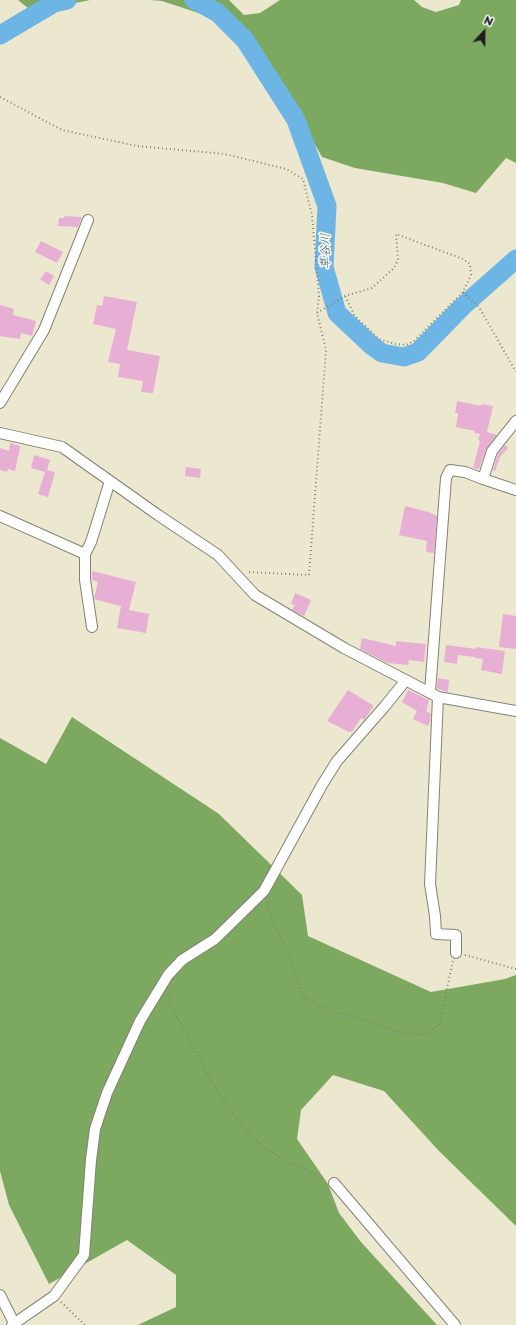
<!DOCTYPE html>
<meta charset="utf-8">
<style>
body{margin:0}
#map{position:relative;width:516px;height:1325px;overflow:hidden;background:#ece8cf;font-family:"Playpen Sans",sans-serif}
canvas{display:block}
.north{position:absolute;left:464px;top:12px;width:40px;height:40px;-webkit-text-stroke:3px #f6f6f2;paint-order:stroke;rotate:22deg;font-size:11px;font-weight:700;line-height:16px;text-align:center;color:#1c1c1c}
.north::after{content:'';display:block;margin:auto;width:14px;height:18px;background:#1c1c1c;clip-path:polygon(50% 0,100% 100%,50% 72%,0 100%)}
</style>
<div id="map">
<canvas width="516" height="1325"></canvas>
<div class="north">N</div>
</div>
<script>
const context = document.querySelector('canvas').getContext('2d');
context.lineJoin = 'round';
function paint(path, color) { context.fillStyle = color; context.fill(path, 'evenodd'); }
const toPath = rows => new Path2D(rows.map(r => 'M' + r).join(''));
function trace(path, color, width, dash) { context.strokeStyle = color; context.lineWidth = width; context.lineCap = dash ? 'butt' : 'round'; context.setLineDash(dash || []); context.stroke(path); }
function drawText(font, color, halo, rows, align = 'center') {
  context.font = font + ' "Playpen Sans","Klee One",sans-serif'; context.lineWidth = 3.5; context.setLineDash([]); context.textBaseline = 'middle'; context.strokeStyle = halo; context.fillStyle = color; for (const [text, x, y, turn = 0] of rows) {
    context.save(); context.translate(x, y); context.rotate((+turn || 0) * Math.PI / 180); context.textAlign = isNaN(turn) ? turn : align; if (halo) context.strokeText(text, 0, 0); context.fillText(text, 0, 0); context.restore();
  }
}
paint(toPath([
 [18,0,90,0,65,5,39,17],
 [150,0,229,0,244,15,260,13,280,0,414,0,422,7,436,12,459,5,461,0,516,0,516,163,506,158,476,193,443,183,355,168,322,157,278,78,217,19,162,1],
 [72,717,219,814,302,895,308,936,431,992,505,979,516,975,516,1226,439,1151,384,1091,333,1075,301,1110,297,1139,328,1184,339,1213,361,1242,437,1325,138,1325,176,1307,176,1275,127,1240,49,1284,9,1205,0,1171,0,738,46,764]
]), '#7ca860');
trace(toPath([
 [194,0,218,13,245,40,296,120,327,206,324,267,337,313,371,345,382,353,404,357,418,352,463,306,516,259],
 [0,35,54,3,67,0]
]), '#6db5e5', 19);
paint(toPath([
 [64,216,82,217,78,227,58,226,59,218,64,218],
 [41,241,63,252,57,263,35,252],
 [46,271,54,276,49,285,40,279],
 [104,296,137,302,127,350,160,356,153,393,141,392,143,381,118,377,120,364,108,362,116,329,93,324,97,305,102,306],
 [0,305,14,309,13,315,36,321,32,336,21,333,20,339,0,336],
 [457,401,481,406,481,404,493,406,487,432,497,435,486,449,479,469,473,468,480,441,478,440,480,434,474,433,475,431,456,427,458,413,455,413],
 [10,443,20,446,19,453,15,471,8,469,7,472,0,470,0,448,9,451],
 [505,445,508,448,500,457,495,471,493,470,498,454],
 [34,455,50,460,47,470,55,472,48,497,38,494,45,472,31,468],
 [186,467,201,469,200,478,185,476],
 [405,506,428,512,437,516,434,553,426,552,427,541,399,535],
 [92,571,136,582,129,610,149,614,146,633,117,628,121,606,94,599,98,582,92,580],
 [295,593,311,600,304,616,292,610,295,605,291,604],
 [503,614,516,616,516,649,499,647],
 [362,638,396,646,396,641,426,644,424,662,409,660,408,665,387,663,360,649],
 [446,645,476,649,476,647,505,651,502,674,481,670,483,659,475,658,475,657,458,655,457,664,444,662],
 [438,678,449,680,448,692,437,689],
 [348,690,374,706,364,720,361,718,352,732,350,731,349,732,327,721],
 [408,690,429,700,426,711,431,714,430,721,428,726,413,719,417,711,402,702]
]), '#e7afd3');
const street = toPath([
 [0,403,44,330,88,220],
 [0,433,62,447,158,515,218,555,255,595,344,648,438,697,516,711],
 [483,479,516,490],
 [0,516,85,554],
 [92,627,85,580,85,554,91,542,110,481],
 [430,692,446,478,450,470,465,472,483,479,492,451,516,421],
 [438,697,430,884,435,916,436,934,456,935,456,953],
 [334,1183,455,1325],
 [0,1295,14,1323],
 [12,1325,54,1296,84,1255,91,1160,95,1129,107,1093,140,1021,168,975,182,960,215,939,264,891,322,785,337,761,385,706,406,680]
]);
trace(street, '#848276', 12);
trace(toPath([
 [0,97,62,130,137,146,225,154,286,169,303,179,312,215,319,296,317,313,326,350,309,575,247,572],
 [463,292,479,307,516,372],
 [317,313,345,296,372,288,394,268,398,260,396,234,463,259,470,264,471,275,463,292,414,341,406,345,395,344,379,339,355,316,345,296],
 [267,902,272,919,293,966,304,998,332,1011,360,1018,395,1031,426,1035,439,1025,453,961],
 [465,955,516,969],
 [169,994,170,1004,211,1081,236,1118,253,1137,267,1150,286,1161,325,1179],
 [61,1302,85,1325]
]), '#848276', 2, [1, 3]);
trace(street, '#fff', 10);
drawText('italic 12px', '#3c596c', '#f6f6f2', [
 ["草谷川",326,251,-90]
]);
</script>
